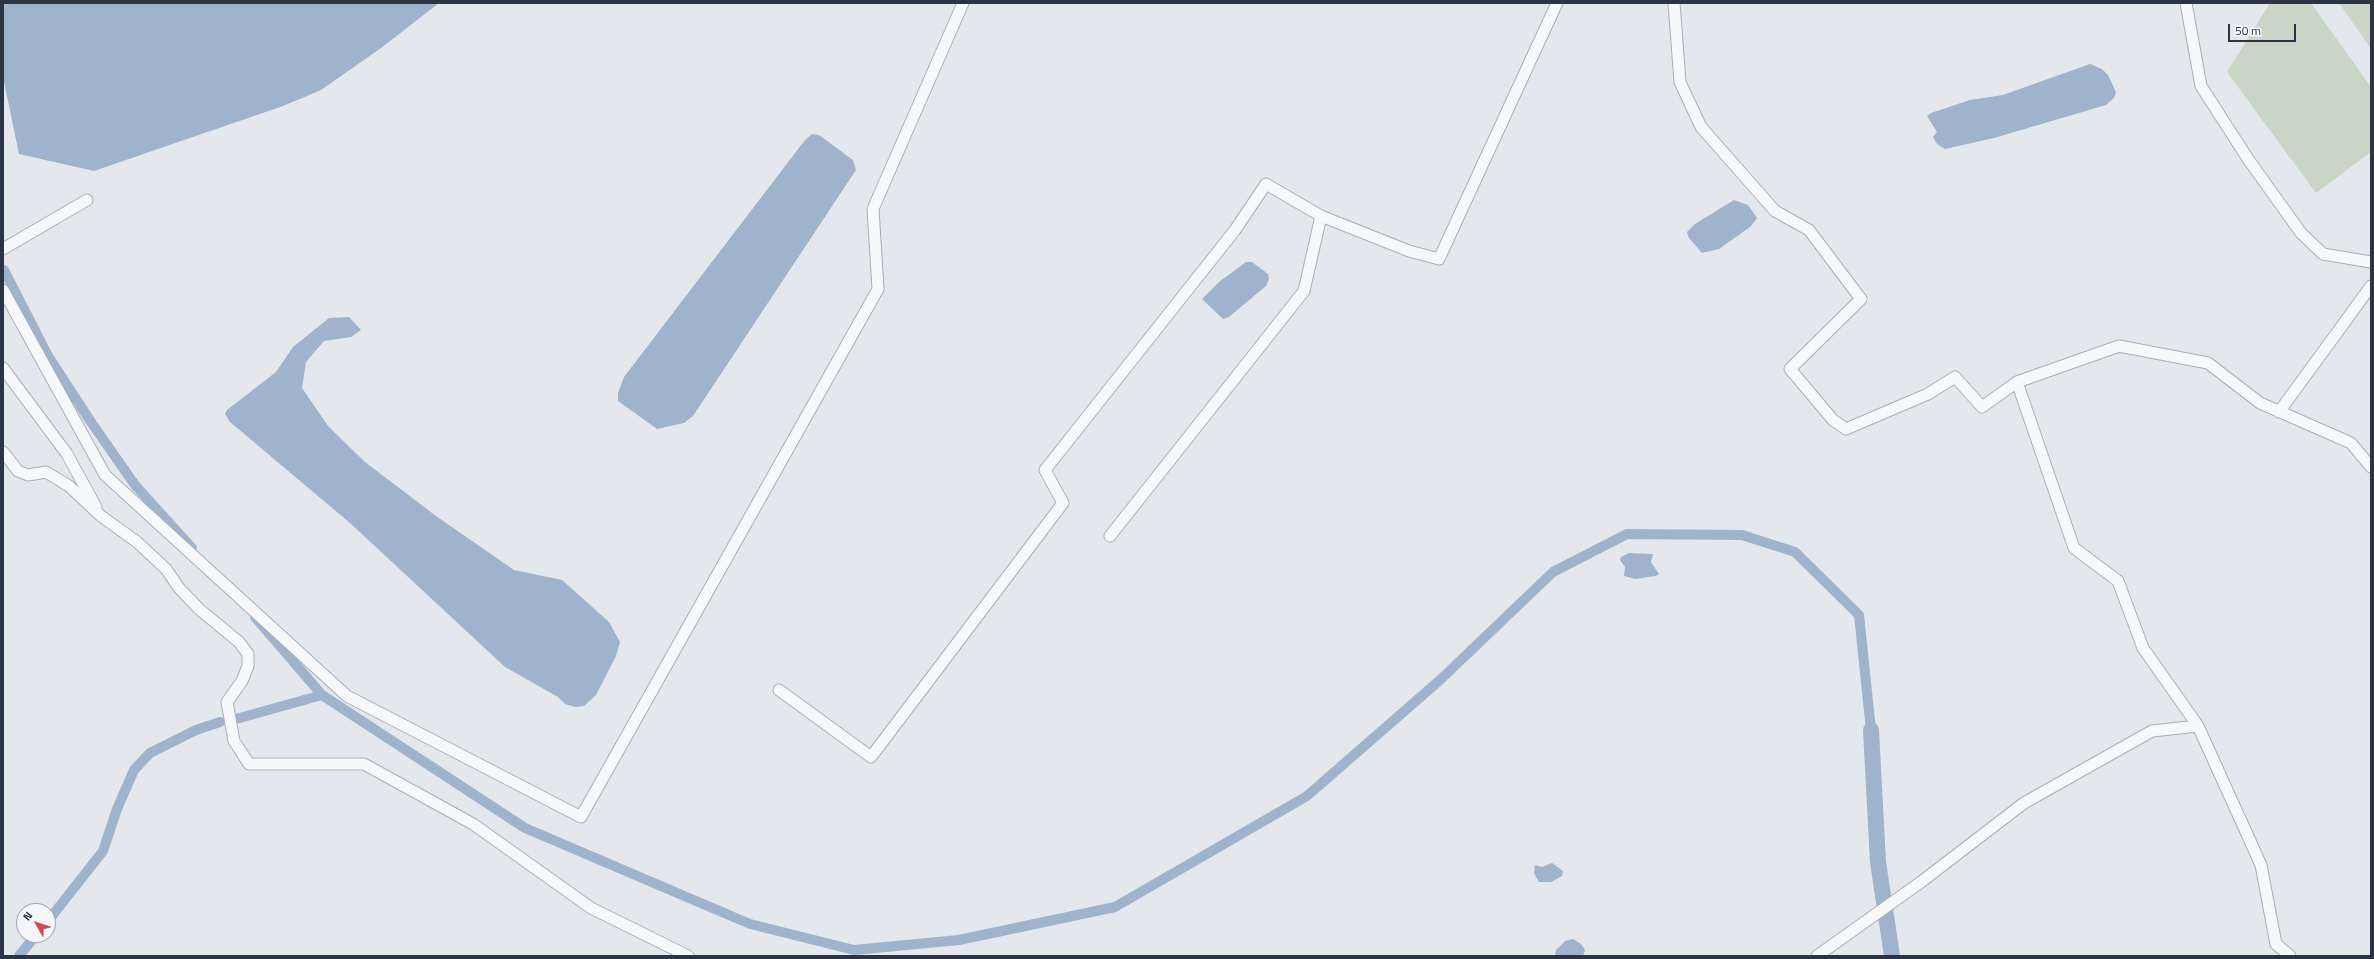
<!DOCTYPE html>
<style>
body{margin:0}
#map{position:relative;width:2374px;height:959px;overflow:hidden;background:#e4e7ec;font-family:"Titillium Web",sans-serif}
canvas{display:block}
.frame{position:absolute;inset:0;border:4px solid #2b3445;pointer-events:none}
.north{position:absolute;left:16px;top:903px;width:40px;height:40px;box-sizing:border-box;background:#f4f6f9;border:1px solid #a4a8b1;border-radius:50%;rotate:309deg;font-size:11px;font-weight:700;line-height:16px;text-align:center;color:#2b3445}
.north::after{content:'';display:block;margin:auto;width:14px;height:18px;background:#d1495b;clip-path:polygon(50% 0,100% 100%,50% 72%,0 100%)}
.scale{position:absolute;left:2228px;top:24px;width:68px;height:18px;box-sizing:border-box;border:2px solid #2b3445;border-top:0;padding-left:5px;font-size:12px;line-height:14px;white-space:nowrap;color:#2b3445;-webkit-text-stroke:3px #f4f6f9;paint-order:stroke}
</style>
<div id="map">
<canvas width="2374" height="959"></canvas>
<div class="frame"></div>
<div class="north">N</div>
<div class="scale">50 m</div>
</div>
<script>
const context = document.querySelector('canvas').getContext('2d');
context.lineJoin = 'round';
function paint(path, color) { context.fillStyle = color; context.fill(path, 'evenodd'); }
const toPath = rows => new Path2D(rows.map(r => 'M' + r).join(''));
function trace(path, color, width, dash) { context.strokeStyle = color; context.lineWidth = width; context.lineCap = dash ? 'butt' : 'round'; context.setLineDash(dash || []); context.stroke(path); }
paint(toPath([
 [2270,3,2311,3,2371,87,2371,152,2316,193,2227,72],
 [2339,3,2371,3,2371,49]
]), '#c9d6c5');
paint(toPath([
 [3,3,439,3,381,48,321,90,283,106,94,171,19,154,3,77],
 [2090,64,2102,69,2108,75,2116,92,2114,98,2106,105,1994,138,1945,149,1937,144,1933,137,1937,132,1927,116,1931,113,1970,100,2003,95],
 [812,134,819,135,853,160,856,170,693,416,684,423,657,429,618,401,618,393,624,377,805,140],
 [1734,200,1748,205,1757,218,1750,227,1719,249,1702,253,1689,238,1687,232,1695,224],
 [1246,262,1252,262,1268,274,1269,279,1266,286,1229,317,1223,319,1202,299,1219,282],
 [349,317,361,330,351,337,324,341,306,362,302,388,328,426,365,462,436,516,514,570,562,580,609,622,620,642,616,656,596,695,584,706,575,707,565,704,558,697,505,667,350,523,230,422,225,414,227,410,276,372,293,347,329,318],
 [1629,553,1653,554,1651,562,1659,574,1656,576,1635,579,1624,576,1625,567,1620,560,1621,557],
 [1552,863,1563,871,1562,876,1551,882,1539,882,1534,873,1535,865,1542,867],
 [1573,939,1581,944,1585,950,1583,956,1555,956,1556,950,1565,941]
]), '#9fb4cc');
trace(toPath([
 [4,270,48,356,91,422,135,485,192,548],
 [255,617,322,695,525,828,750,924,854,950,959,940,1115,907,1307,796,1440,680,1553,572,1627,534,1742,535,1795,552,1859,615,1871,730],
 [236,719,322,695],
 [48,921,103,851,117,809,134,770,150,753,196,730,220,722],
 [19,956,36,935]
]), '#9fb4cc', 10);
trace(toPath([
 [1871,730,1878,862,1892,956]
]), '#9fb4cc', 16);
const minor = toPath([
 [1674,3,1680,82,1701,127,1775,211,1809,230,1861,299,1790,369,1833,420,1846,429,1928,394,1955,377,1982,407,2017,382,2074,548,2118,581,2143,648,2198,726],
 [2186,3,2201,86,2248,159,2301,233,2323,254,2371,262],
 [3,249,87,200],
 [3,290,105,475,347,696,581,817,878,289,873,209,963,3],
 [3,368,67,454,96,507],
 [2017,382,2119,346,2208,363,2260,403,2351,443,2371,467],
 [2279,412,2371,286],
 [3,452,18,471,28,475,46,472,69,486,101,516,137,542,166,569,179,588,199,609,239,642,248,654,248,666,242,681,227,702,234,741,249,764,364,764,473,824,591,908,688,956],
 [1110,536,1304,291,1321,216],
 [779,690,871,757,1063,503,1045,470,1235,230,1266,184,1321,216,1409,251,1439,259,1557,3],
 [1817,956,1921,882,2024,803,2152,731,2198,726,2261,865,2276,944,2290,956]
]);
trace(minor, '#a9aeb7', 13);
trace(minor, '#f7f8fa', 11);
</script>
